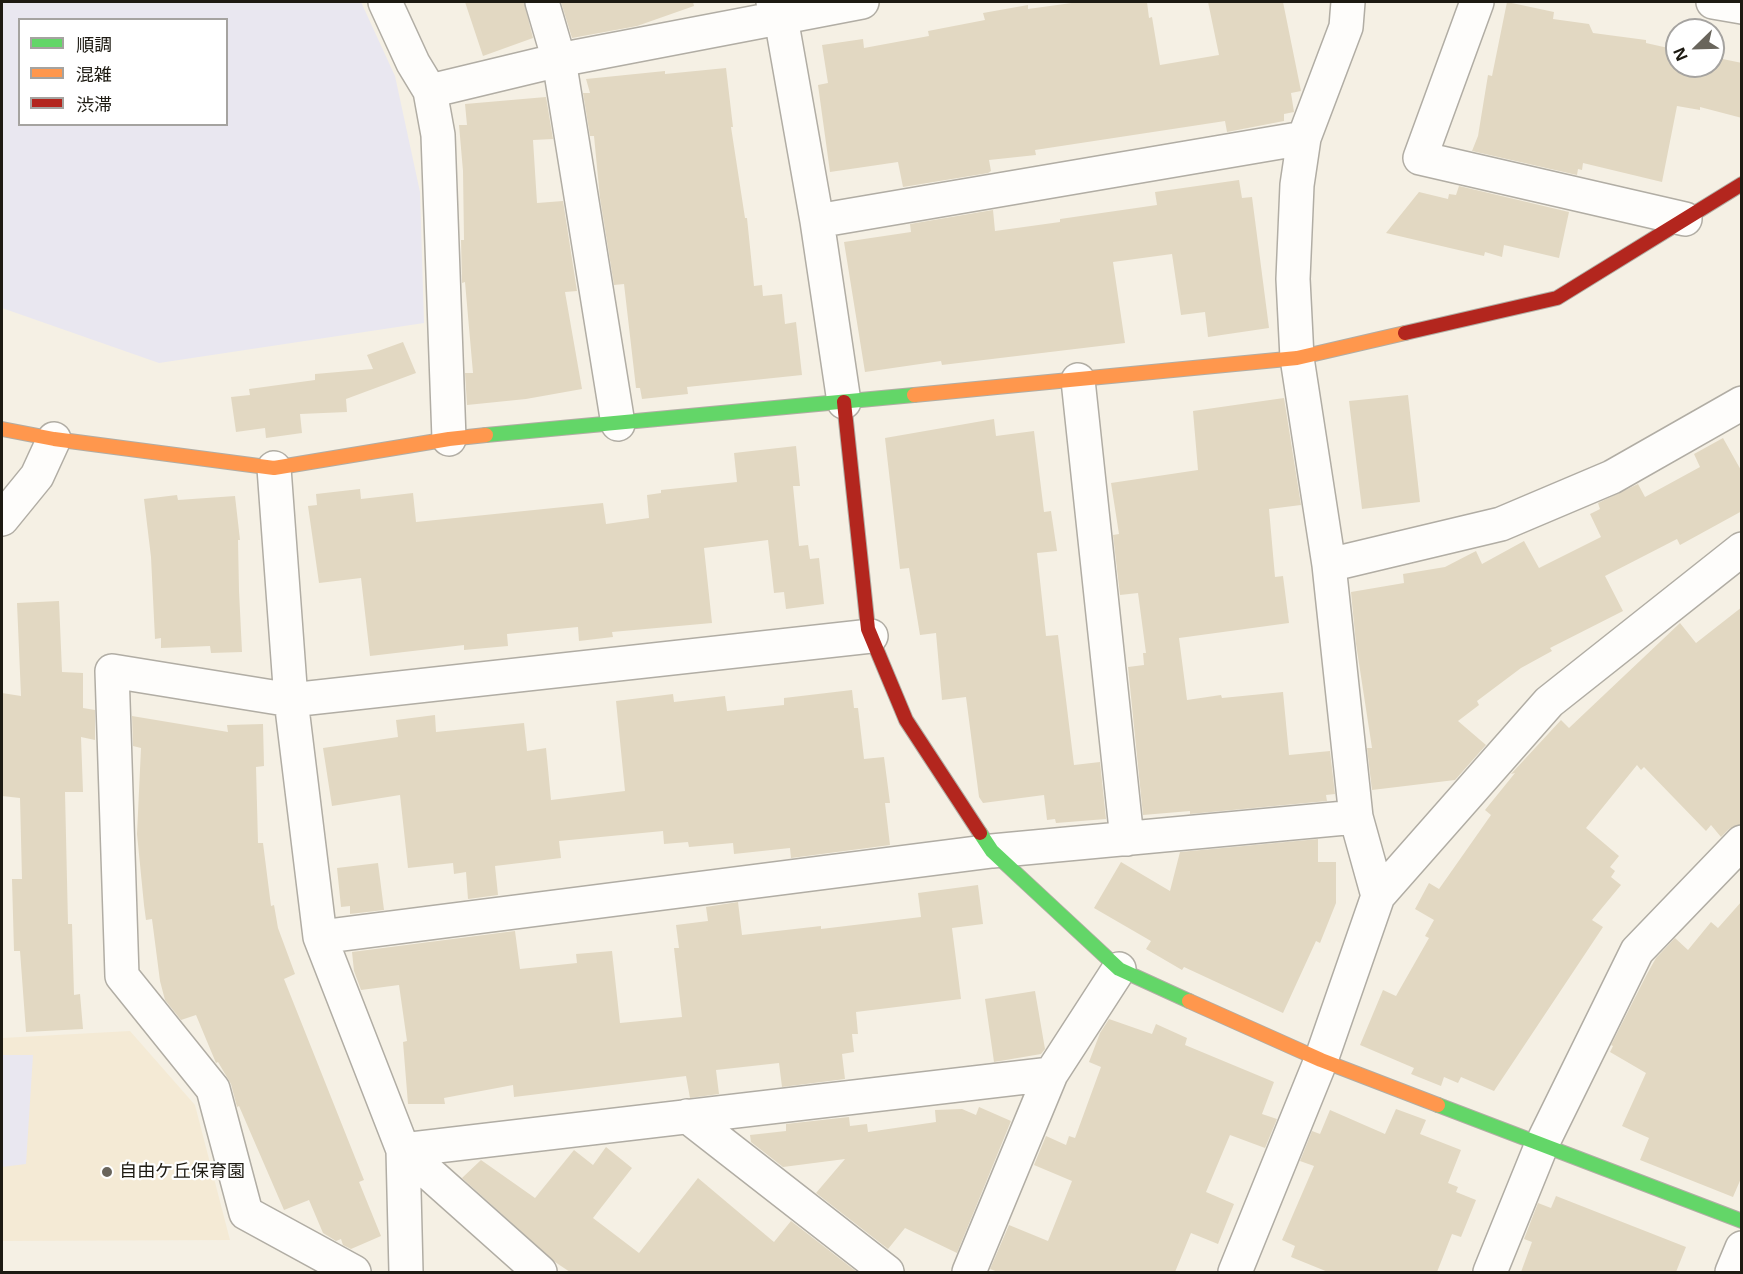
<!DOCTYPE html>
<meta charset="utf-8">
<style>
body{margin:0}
#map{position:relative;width:1743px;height:1274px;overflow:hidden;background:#f5f0e4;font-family:"Open Sans","Noto Sans JP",sans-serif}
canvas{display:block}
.frame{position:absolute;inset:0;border:3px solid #1d1a12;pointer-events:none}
.legend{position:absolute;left:18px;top:18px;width:210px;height:108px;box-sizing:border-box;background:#fff;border:2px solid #a5a3a0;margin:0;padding:8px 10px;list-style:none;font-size:18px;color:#1d1a12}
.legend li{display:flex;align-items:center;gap:12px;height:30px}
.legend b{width:30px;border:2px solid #a5a3a0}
.north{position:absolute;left:1665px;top:18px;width:60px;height:60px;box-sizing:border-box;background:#fff;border:2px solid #a5a3a0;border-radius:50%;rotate:247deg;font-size:16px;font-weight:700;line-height:24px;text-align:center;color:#1d1a12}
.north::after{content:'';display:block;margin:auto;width:21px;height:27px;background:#69655c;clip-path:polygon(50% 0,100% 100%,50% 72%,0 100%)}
</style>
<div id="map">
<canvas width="1743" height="1274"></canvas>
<div class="frame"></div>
<ul class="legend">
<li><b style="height:8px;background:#63d668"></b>順調</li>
<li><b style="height:8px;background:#ff974d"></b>混雑</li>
<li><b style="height:8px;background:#b3261e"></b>渋滞</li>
</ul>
<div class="north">N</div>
</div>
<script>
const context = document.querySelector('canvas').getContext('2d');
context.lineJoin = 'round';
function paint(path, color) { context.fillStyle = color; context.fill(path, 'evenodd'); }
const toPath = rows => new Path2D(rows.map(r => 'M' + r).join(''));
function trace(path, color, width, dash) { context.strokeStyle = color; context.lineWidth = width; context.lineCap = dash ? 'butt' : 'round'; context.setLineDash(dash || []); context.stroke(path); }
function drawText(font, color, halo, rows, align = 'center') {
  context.font = font + ' "Open Sans","Noto Sans JP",sans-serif'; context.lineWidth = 4.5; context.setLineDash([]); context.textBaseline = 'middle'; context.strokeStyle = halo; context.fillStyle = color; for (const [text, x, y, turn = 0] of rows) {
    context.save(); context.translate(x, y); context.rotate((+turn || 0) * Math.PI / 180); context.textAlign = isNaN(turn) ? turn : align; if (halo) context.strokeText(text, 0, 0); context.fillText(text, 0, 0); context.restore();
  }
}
paint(toPath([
 [130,1031,195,1105,230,1240,2,1241,2,1038]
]), '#f4ead5');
paint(toPath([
 [2,2,361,2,395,76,420,192,424,323,159,363,2,308],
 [20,20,226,20,226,124,20,124],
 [2,1055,33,1055,26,1164,2,1167]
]), '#e9e7f0');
paint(toPath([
 [465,2,524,2,533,38,483,56],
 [561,2,693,2,694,6,637,26,572,38],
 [1079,2,1147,2,1149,18,1152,17,1160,65,1219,55,1208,2,1283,2,1301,91,1291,93,1294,112,1284,114,1284,121,1227,132,1225,121,1035,150,1036,155,989,160,991,171,988,173,903,187,898,162,830,172,818,85,828,83,822,45,863,39,864,48,929,36,928,31,985,20,983,13,1028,5,1028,9],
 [1507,2,1554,12,1553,19,1589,24,1593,33,1646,40,1646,43,1677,50,1677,66,1713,66,1713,57,1742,63,1742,118,1700,107,1700,110,1677,106,1662,182,1583,163,1582,170,1578,169,1577,175,1472,151,1478,136,1488,75,1492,76],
 [726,68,733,127,731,127,745,218,747,218,754,286,762,285,763,296,782,294,785,324,796,322,802,375,687,387,688,394,642,399,640,388,636,388,624,284,614,285,600,198,594,136,590,136,583,93,590,93,586,79,665,71,665,74],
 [546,97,553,139,533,140,537,203,563,201,577,291,565,292,582,389,526,399,467,405,465,373,473,373,465,282,462,283,461,240,464,240,463,171,459,125,467,125,465,104],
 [1239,180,1242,198,1252,197,1269,328,1208,337,1205,312,1181,315,1172,254,1113,262,1125,343,942,365,941,361,865,372,844,242,911,232,910,224,993,210,995,231,1060,222,1060,219,1157,205,1155,192],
 [1459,186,1569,212,1559,258,1504,245,1502,257,1485,252,1484,256,1386,233,1419,192,1448,199,1449,194,1456,195],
 [403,342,416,373,346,399,347,412,300,414,302,433,266,438,265,428,236,432,231,397,250,395,249,389,315,380,315,374,373,369,367,355],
 [1408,395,1420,502,1362,509,1349,401],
 [1284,398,1301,505,1269,509,1275,577,1283,576,1289,623,1179,638,1187,700,1221,695,1222,698,1283,692,1289,755,1330,751,1335,794,1326,795,1327,801,1190,814,1190,811,1143,815,1128,667,1144,665,1143,653,1146,653,1138,593,1120,595,1113,535,1119,534,1111,483,1198,470,1193,411],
 [994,419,996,436,1034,431,1044,512,1051,511,1057,551,1037,553,1046,636,1058,635,1074,765,1100,762,1106,819,1056,823,1055,819,1047,820,1044,795,983,803,979,797,966,697,942,700,936,633,920,635,909,568,900,569,885,438],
 [1723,438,1742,472,1742,511,1680,545,1677,539,1605,576,1623,611,1550,648,1552,651,1521,668,1477,701,1479,705,1458,721,1486,745,1455,780,1372,790,1367,748,1372,748,1356,644,1351,592,1404,583,1403,574,1445,567,1476,551,1482,564,1524,541,1539,568,1601,537,1590,514,1600,509,1598,503,1638,484,1645,497,1700,467,1694,454],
 [796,446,800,486,793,486,799,546,808,545,810,559,819,558,824,604,786,609,784,592,774,593,768,540,704,548,712,623,612,632,613,637,579,641,578,627,507,634,508,646,464,650,464,645,370,656,361,578,319,583,308,506,317,505,316,494,360,489,361,499,413,493,416,522,603,503,606,524,649,518,647,495,661,493,661,490,737,482,734,453],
 [177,495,178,500,235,496,240,540,238,540,239,591,242,652,211,653,210,646,161,648,161,638,155,639,151,557,144,499],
 [59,601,62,672,83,673,83,708,95,710,95,740,81,737,83,792,65,792,68,924,72,924,74,995,80,994,83,1029,26,1032,20,951,14,951,12,879,22,879,20,798,2,796,2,693,21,696,17,603],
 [1742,607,1742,824,1729,829,1721,837,1711,825,1706,831,1644,767,1641,770,1637,765,1586,828,1619,856,1610,867,1615,871,1611,877,1621,885,1592,920,1603,927,1494,1091,1461,1077,1458,1083,1444,1077,1441,1086,1411,1074,1414,1068,1360,1045,1383,990,1396,996,1429,938,1425,936,1434,920,1415,909,1429,883,1439,889,1491,815,1485,810,1515,773,1511,774,1561,720,1569,728,1680,623,1696,643],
 [852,690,854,708,858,708,864,759,884,757,890,803,885,803,890,845,791,858,790,848,734,854,733,843,689,847,688,842,664,844,663,831,559,841,561,858,495,866,498,895,468,899,466,872,454,874,453,863,408,868,400,795,332,806,323,748,398,737,396,720,435,715,436,732,524,723,527,751,546,748,551,800,625,791,616,701,673,694,674,702,725,696,727,711,784,705,784,698],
 [132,716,228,732,227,725,263,724,264,766,256,767,258,843,263,843,271,906,274,905,278,928,295,974,284,979,364,1180,359,1182,381,1236,351,1249,343,1245,341,1239,336,1241,323,1233,309,1200,284,1210,239,1106,237,1107,231,1084,218,1062,216,1063,196,1015,181,1020,165,1000,160,981,152,919,146,920,144,905,137,834,141,748,133,746],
 [1318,839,1318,862,1336,862,1336,903,1320,943,1316,941,1283,1013,1184,967,1182,970,1146,949,1151,941,1094,908,1121,862,1170,891,1180,852],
 [378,863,384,910,350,914,350,906,341,907,337,868],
 [978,885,983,924,952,928,961,999,856,1012,858,1034,852,1034,854,1052,842,1054,845,1079,782,1087,779,1063,716,1070,719,1094,690,1098,686,1076,514,1097,513,1085,444,1098,445,1104,408,1104,403,1042,407,1041,399,985,361,990,354,971,352,952,515,931,520,969,577,963,576,954,612,951,620,1023,682,1017,674,948,679,948,676,925,708,921,706,907,738,902,742,935,821,926,821,929,921,917,918,893],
 [1742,901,1742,1176,1733,1197,1640,1160,1649,1138,1622,1126,1646,1073,1610,1052,1613,1046,1611,1045,1647,974,1656,958,1675,938,1688,950,1711,922,1718,928],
 [1035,991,1045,1049,1041,1054,994,1062,985,999],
 [1109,1019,1152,1034,1156,1024,1187,1038,1185,1045,1274,1082,1262,1114,1277,1119,1265,1148,1230,1135,1206,1192,1234,1204,1218,1244,1191,1233,1175,1272,998,1272,990,1269,1009,1225,1048,1241,1072,1181,1034,1165,1046,1136,1066,1145,1069,1136,1075,1138,1101,1067,1089,1062,1100,1033],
 [979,1107,1011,1121,957,1253,905,1228,888,1249,816,1193,845,1159,783,1167,751,1142,750,1135,786,1131,786,1124,849,1117,850,1126,867,1124,868,1132,936,1122,935,1110,962,1109,976,1115],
 [1396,1109,1426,1120,1420,1134,1461,1150,1448,1183,1458,1187,1456,1192,1476,1200,1461,1237,1452,1234,1437,1272,1328,1272,1291,1257,1295,1246,1282,1240,1314,1166,1300,1161,1312,1131,1320,1134,1330,1110,1385,1134],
 [606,1147,632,1168,593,1218,639,1253,698,1178,774,1242,791,1221,857,1272,570,1272,555,1262,462,1178,481,1160,535,1198,574,1150,593,1165],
 [1556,1196,1686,1247,1676,1272,1521,1272,1532,1242,1524,1239,1538,1203,1551,1208]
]), '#e2d8c2');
const street = toPath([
 [385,2,413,63,430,91,438,135,449,439],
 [542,2,559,60,618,424],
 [773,2,781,18,817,221,844,402],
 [1348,2,1346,27,1304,138,1297,185,1293,279,1297,358,1329,565,1356,817,1378,896],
 [1477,2,1420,158,1685,219],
 [1713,2,1742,7],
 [430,91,559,60,862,2],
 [817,221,1304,138],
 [1078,380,1127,839],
 [274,468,291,700,320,937,403,1150,406,1272],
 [2,519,37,476,54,439],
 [1329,565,1501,524,1612,477,1742,403],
 [320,937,992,851,1356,817],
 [687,1116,887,1272],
 [403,1150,1051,1074],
 [403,1150,540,1272],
 [354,1272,246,1213,213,1089,122,976,112,671,291,700,871,636],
 [969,1272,1051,1074,1119,969],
 [1235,1272,1321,1060,1378,896,1549,702,1742,549],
 [1490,1272,1542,1144,1637,951,1742,842],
 [1732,1272,1742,1248]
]);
const fast = toPath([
 [486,435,914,395],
 [980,833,992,851,1119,969,1189,1001],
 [1438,1105,1742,1221]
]);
const slow = toPath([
 [914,395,1297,358,1405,333],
 [2,429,54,439,274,468,449,439,486,435],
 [1189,1001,1321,1060,1438,1105]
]);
const jam = toPath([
 [1405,333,1557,298,1742,184],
 [844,402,868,629,906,720,980,833]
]);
trace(street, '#b1ada4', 36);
trace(fast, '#b1ada4', 16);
trace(slow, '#b1ada4', 16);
trace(jam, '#b1ada4', 16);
trace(street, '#fefdfb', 33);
trace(fast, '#63d668', 14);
trace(slow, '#ff974d', 14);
trace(jam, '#b3261e', 14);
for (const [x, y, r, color] of [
 [107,1172,6,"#69655c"]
]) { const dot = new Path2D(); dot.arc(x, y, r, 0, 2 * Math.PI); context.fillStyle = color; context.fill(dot); trace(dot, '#fff', 2); }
drawText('18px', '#1d1a12', '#fff', [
 ["自由ケ丘保育園",119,1172]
], 'left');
</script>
